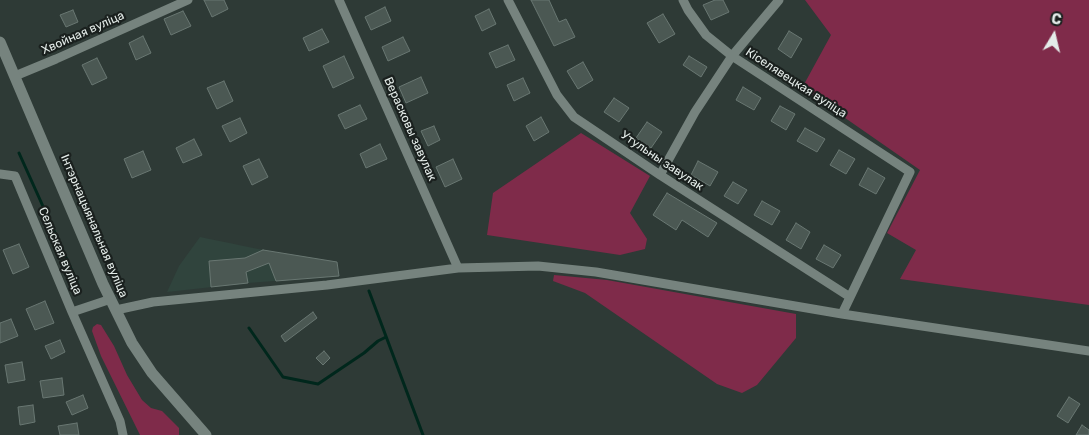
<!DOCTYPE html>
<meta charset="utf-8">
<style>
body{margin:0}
#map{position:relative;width:1089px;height:435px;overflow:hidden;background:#2e3a36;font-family:Rubik,sans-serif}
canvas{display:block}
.north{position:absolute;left:1029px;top:10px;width:50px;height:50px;-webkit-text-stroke:4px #1a201e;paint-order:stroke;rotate:9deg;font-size:14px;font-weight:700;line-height:20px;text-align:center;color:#e4ece9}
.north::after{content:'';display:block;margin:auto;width:18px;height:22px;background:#e4ece9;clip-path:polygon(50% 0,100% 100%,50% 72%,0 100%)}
</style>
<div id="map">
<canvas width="1089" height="435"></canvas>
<div class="north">С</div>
</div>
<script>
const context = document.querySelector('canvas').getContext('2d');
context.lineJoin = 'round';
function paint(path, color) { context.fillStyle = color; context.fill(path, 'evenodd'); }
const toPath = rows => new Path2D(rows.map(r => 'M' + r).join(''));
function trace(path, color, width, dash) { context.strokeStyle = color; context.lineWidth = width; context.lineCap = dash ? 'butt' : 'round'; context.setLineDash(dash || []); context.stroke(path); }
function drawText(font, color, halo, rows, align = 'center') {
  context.font = font + ' Rubik,sans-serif'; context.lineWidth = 4.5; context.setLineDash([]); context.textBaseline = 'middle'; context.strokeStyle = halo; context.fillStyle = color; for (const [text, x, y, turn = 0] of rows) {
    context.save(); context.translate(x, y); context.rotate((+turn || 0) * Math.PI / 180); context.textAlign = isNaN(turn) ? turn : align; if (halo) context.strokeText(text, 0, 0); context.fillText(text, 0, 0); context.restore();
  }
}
paint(toPath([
 [200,237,263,250,337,262,339,276,248,283,167,292,179,266]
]), '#30443d');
paint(toPath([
 [805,0,1089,0,1089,305,900,279,916,250,887,233,920,170,802,88,831,35],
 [581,133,650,176,630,213,647,239,645,249,620,255,487,235,493,193],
 [554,275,607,280,796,314,796,338,757,385,742,393,717,384,585,293,553,281],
 [97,324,101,325,114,346,127,375,142,400,151,408,162,411,179,428,179,435,140,435,101,356,92,331,93,327]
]), '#7f2b4a');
trace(toPath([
 [19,153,77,282],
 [369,291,423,435],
 [249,328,283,377,318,384,364,353,378,341,386,337]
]), '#00271c', 3);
const building = toPath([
 [204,0,224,0,228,9,212,17,204,0],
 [531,0,549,0,559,22,566,19,575,37,554,46,531,0],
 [715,0,723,0,729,12,711,20,703,5,715,0],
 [385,7,391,21,371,30,365,17,385,7],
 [489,9,496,24,482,31,475,16,489,9],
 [73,10,78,22,66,27,60,15,73,10],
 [183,11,191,26,171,35,164,19,183,11],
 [663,14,675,34,659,43,647,23,663,14],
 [322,29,329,42,309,51,303,38,322,29],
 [789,31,802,39,791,58,778,49,789,31],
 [143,36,151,53,136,60,129,43,143,36],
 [403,37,410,51,388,61,382,47,403,37],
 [508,45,515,60,496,68,489,53,508,45],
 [344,56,354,78,333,88,323,66,344,56],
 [689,56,707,67,701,77,683,65,689,56],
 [97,58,107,78,92,85,82,65,97,58],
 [583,62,593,80,578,89,567,71,583,62],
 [421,77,428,93,406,103,399,87,421,77],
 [523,78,530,93,514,101,507,85,523,78],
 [224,81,233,101,217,109,207,88,224,81],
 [743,87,761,98,754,110,736,100,743,87],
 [614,98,629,108,619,122,604,112,614,98],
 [360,105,367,119,345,129,338,115,360,105],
 [780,106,795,114,786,130,771,121,780,106],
 [541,117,549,132,534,141,526,126,541,117],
 [240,118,247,133,230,142,222,126,240,118],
 [647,122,662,132,651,148,636,138,647,122],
 [434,126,440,140,428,146,421,131,434,126],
 [805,128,825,139,817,152,797,141,805,128],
 [194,139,202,155,183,163,176,148,194,139],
 [380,144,387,159,366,168,360,154,380,144],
 [839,150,855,159,846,174,830,165,839,150],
 [143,151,151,170,132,178,124,159,143,151],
 [259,159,268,177,252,185,243,166,259,159],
 [453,159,462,179,445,187,436,167,453,159],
 [698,161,718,172,710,186,691,175,698,161],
 [868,168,885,178,876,194,859,185,868,168],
 [733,182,747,190,738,204,724,196,733,182],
 [667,193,717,223,708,237,682,220,676,230,653,215,667,193],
 [762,201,780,211,772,225,754,215,762,201],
 [796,223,810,232,801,249,786,240,796,223],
 [19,244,29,267,13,274,3,250,19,244],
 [824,245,841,255,833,268,816,259,824,245],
 [263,250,337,262,339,276,276,281,269,263,246,272,248,283,211,287,209,261,245,258,263,250],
 [45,301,54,323,35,330,26,309,45,301],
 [313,312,317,318,285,342,281,336,313,312],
 [11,319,18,336,0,343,0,323,11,319],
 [60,340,65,352,51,359,45,346,60,340],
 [324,351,330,358,323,365,316,358,324,351],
 [22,362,25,380,8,383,5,365,22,362],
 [62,378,64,395,43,398,40,381,62,378],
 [83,395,88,408,72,415,66,402,83,395],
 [1069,397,1080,404,1068,423,1057,416,1069,397],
 [33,405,35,422,20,425,18,407,33,405],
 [77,423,79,435,60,435,58,426,77,423],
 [1082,425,1089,430,1089,435,1076,435,1082,425]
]);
paint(building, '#4b5853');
trace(building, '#697772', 1);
trace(toPath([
 [339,0,458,268],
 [508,0,557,95,574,117,660,175,850,297],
 [683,0,688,10,706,35,732,56,910,172,842,314],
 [15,76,56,59,188,0],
 [0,174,15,176,72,312,111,299],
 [660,175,695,112,732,56,779,0],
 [116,310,153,302,327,285,458,268,538,266,596,272,842,314,1089,351],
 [72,312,120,421,123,435]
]), '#76837e', 9);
trace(toPath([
 [0,42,103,284,132,343,152,373,206,435]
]), '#76837e', 11);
drawText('12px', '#e4ece9', '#1a201e', [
 ["Хвойная вуліца",83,33,-24],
 ["Кіселявецкая вуліца",796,83,33],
 ["Верасковы завулак",410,129,66],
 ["Утульны завулак",662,161,34],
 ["Інтэрнацыянальная вуліца",94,226,67],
 ["Сельская вуліца",60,251,67]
]);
</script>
